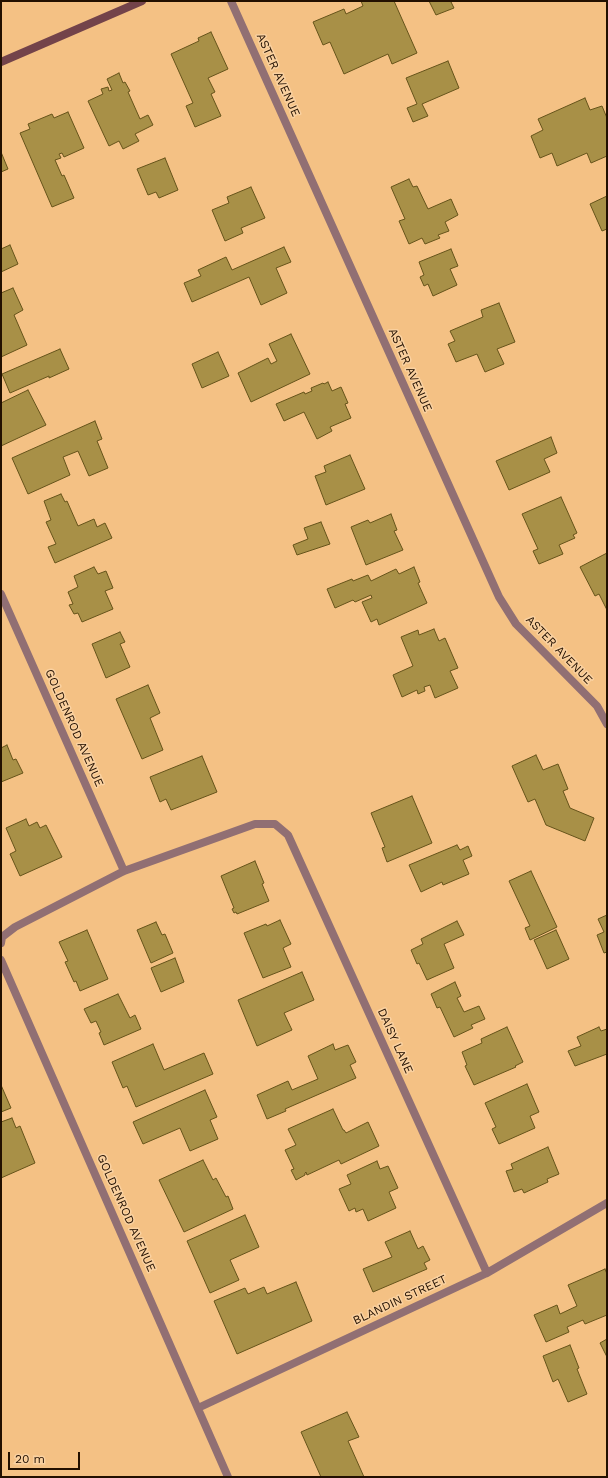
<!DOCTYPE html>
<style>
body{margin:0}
#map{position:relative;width:608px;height:1478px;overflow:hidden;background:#f4c184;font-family:"Work Sans",sans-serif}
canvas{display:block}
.frame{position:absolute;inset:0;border:2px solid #221000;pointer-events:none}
.scale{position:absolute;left:8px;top:1452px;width:72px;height:18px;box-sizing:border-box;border:2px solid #221000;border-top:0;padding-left:5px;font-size:12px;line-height:14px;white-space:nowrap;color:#221000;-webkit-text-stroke:3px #fad1a0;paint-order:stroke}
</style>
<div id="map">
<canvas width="608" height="1478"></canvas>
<div class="frame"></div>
<div class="scale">20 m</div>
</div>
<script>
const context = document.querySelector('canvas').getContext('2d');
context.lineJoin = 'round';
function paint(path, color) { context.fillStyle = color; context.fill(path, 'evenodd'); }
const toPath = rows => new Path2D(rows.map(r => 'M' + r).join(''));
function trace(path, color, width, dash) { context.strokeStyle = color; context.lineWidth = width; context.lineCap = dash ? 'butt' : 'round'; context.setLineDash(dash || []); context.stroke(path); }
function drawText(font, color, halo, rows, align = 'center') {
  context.font = font + ' "Work Sans",sans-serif'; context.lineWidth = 3; context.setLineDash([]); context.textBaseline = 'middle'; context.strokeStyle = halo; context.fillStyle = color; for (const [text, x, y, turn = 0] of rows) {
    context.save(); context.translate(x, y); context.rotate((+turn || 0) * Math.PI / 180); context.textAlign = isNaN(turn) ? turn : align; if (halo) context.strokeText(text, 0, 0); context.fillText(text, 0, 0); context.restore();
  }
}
const building = toPath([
 [361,1,394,1,417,53,392,64,388,54,344,74,330,42,323,45,313,22,344,9,346,14,363,6,361,1],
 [429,1,453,1,451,2,454,8,436,15,429,1],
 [211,32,228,69,208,78,215,92,211,94,221,116,195,127,186,106,193,103,171,54,199,41,198,38,211,32],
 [448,61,459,88,422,104,428,116,413,122,407,108,417,104,406,78,448,61],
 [119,73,123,83,125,82,130,91,128,92,140,119,148,115,153,125,135,134,139,141,123,149,119,141,109,146,88,101,103,94,101,89,108,87,109,91,112,90,107,79,119,73],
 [585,98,590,110,602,106,607,118,607,156,591,163,587,153,557,166,552,153,540,158,531,136,543,130,538,119,585,98],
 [68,112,84,148,64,157,62,153,59,154,61,158,55,160,62,176,64,175,74,198,52,207,20,133,30,129,28,124,52,114,54,118,68,112],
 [1,152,8,169,1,172,1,152],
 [165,158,178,190,159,198,156,192,148,195,137,169,165,158],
 [409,179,413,187,417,186,428,209,451,199,458,215,445,222,449,231,438,235,440,238,425,244,422,238,409,244,399,221,405,219,391,187,409,179],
 [251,187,265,218,241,228,243,233,225,241,212,210,229,203,227,197,251,187],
 [607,196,607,229,602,231,590,204,607,196],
 [10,245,18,264,1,272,1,249,10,245],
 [284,247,291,262,276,268,287,293,261,305,249,277,192,302,184,283,201,276,198,270,226,257,232,270,284,247],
 [451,249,458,266,450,269,457,285,433,296,428,284,424,286,420,277,424,275,419,262,451,249],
 [13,288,23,310,14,315,27,345,1,357,1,293,13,288],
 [499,303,515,342,497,349,504,364,485,372,477,354,456,362,448,344,455,341,450,331,483,317,481,310,499,303],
 [291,334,310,374,251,402,238,373,268,358,271,364,277,361,269,344,291,334],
 [60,349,69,369,49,378,49,376,10,393,2,374,60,349],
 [218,352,229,376,202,388,192,364,218,352],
 [328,382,332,391,341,387,348,403,345,404,351,418,330,427,332,431,317,439,304,412,284,421,276,404,304,392,305,394,312,391,311,388,323,383,324,384,328,382],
 [28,390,46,425,1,446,1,403,28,390],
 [95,421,102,439,97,441,108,468,89,476,78,451,63,457,70,475,28,494,12,458,95,421],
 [551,437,557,453,544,459,550,472,509,490,496,461,551,437],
 [350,455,365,489,326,505,315,476,326,472,324,466,350,455],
 [61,494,65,502,67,501,78,526,94,519,97,527,105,523,112,538,55,563,48,547,56,544,46,522,51,520,44,501,61,494],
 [561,497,577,533,573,535,575,538,559,545,563,554,539,564,533,551,538,549,522,514,561,497],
 [391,514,397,530,394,531,403,550,366,565,351,527,368,520,370,523,391,514],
 [321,522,330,544,297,555,293,545,308,539,304,528,321,522],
 [607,553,607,610,599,594,595,596,580,567,607,553],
 [94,567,98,574,106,571,113,588,105,591,113,609,82,622,78,613,74,614,69,605,73,604,68,592,78,587,74,576,94,567],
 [414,567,420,582,418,583,427,603,379,625,377,619,371,622,362,602,372,598,371,595,355,602,353,600,335,608,327,589,352,579,353,581,368,575,371,581,396,569,399,574,414,567],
 [434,629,439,641,445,638,458,668,450,671,458,688,435,698,430,685,424,687,425,691,418,694,417,690,402,697,393,675,413,666,401,637,418,630,419,635,434,629],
 [120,632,125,642,120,644,130,667,106,678,92,644,120,632],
 [148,685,160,713,150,718,163,750,142,759,116,699,148,685],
 [7,745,13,760,16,759,23,773,1,782,1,748,7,745],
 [536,755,543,770,558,764,568,789,563,791,570,808,594,818,585,841,546,825,535,799,528,802,512,766,536,755],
 [202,756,217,792,171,810,166,799,160,802,150,777,202,756],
 [412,796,432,843,387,862,382,848,385,847,371,813,412,796],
 [26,819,29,826,37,822,40,828,46,825,62,857,20,876,10,854,16,851,6,828,26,819],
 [457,845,460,850,468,846,472,856,463,860,469,874,443,885,442,882,421,892,409,865,457,845],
 [255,861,264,883,262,884,269,901,237,914,236,912,234,913,232,909,234,908,221,876,255,861],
 [531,871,557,927,530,940,525,928,530,926,509,881,531,871],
 [607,915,607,952,604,953,597,935,604,932,598,919,607,915],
 [280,920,291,944,283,948,291,967,263,978,244,933,266,924,267,926,280,920],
 [457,921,464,935,444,944,454,968,427,980,419,963,417,964,411,950,423,944,421,939,457,921],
 [156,922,162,935,165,934,173,953,151,963,137,930,156,922],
 [87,930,108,979,80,991,76,981,74,982,65,962,68,961,59,942,87,930],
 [556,930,569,959,547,969,534,940,556,930],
 [175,958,184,982,161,992,151,968,175,958],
 [302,972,314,1000,284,1013,292,1030,257,1046,238,1000,302,972],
 [455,982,461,996,457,998,464,1012,479,1006,485,1019,471,1025,473,1028,454,1037,440,1007,437,1008,431,994,455,982],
 [118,994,130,1018,135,1015,141,1029,104,1045,99,1033,101,1032,96,1021,91,1023,84,1009,118,994],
 [507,1027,523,1062,515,1066,516,1067,474,1085,465,1066,467,1065,462,1052,482,1043,481,1039,507,1027],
 [599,1027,601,1031,607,1029,607,1054,575,1066,568,1051,581,1046,577,1037,599,1027],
 [153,1044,164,1070,204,1053,213,1074,136,1107,127,1086,123,1088,112,1062,153,1044],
 [333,1044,335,1050,348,1045,356,1062,350,1065,356,1078,285,1109,286,1111,267,1119,257,1095,288,1081,292,1090,318,1079,308,1056,333,1044],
 [527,1084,539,1112,530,1116,535,1128,499,1144,492,1129,496,1127,485,1103,527,1084],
 [1,1085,11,1108,1,1112,1,1085],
 [205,1090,217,1117,210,1120,218,1139,190,1151,180,1128,143,1144,133,1122,205,1090],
 [333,1109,343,1130,344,1130,346,1133,368,1122,379,1146,341,1164,339,1160,307,1175,306,1172,305,1173,305,1175,296,1180,291,1170,294,1169,285,1150,296,1145,288,1129,333,1109],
 [12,1118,16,1128,20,1126,35,1163,1,1178,1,1122,12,1118],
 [548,1147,559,1174,547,1179,548,1182,524,1193,522,1189,514,1192,506,1171,513,1169,511,1164,548,1147],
 [203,1160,213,1180,216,1178,226,1197,228,1196,233,1209,184,1232,159,1180,203,1160],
 [377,1161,380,1169,388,1166,398,1188,389,1192,396,1208,368,1221,363,1209,356,1212,355,1208,349,1211,339,1189,351,1184,347,1175,377,1161],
 [245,1215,259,1247,230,1260,239,1280,210,1293,187,1241,245,1215],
 [410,1231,418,1249,423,1246,430,1260,424,1263,427,1269,373,1292,363,1269,392,1257,385,1242,410,1231],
 [605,1269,607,1274,607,1315,585,1324,583,1320,567,1327,569,1332,546,1342,534,1315,557,1305,560,1314,577,1306,568,1285,605,1269],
 [296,1282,312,1321,237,1354,214,1301,245,1288,248,1294,264,1287,267,1294,296,1282],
 [607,1339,607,1357,600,1343,607,1339],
 [570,1345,579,1368,577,1369,587,1394,568,1402,558,1379,553,1382,543,1356,570,1345],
 [347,1412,359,1437,348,1441,364,1477,321,1477,301,1432,347,1412]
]);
paint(building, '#a89047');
trace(building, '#65531a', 1);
trace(toPath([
 [231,1,499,597,516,624,597,706,607,724],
 [1,594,124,871],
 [1,943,2,937,15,927,124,871,255,824,275,824,288,835,487,1273],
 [1,960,228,1477],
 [198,1408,487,1273,607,1203]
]), '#916f73', 8);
trace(toPath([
 [1,62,142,1]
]), '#73434a', 8);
drawText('12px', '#221000', '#fad1a0', [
 ["ASTER AVENUE",278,75,66],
 ["ASTER AVENUE",410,370,66],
 ["ASTER AVENUE",559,650,46],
 ["GOLDENROD AVENUE",74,728,66],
 ["DAISY LANE",395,1041,66],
 ["GOLDENROD AVENUE",126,1213,66],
 ["BLANDIN STREET",400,1300,-25]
]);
</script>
